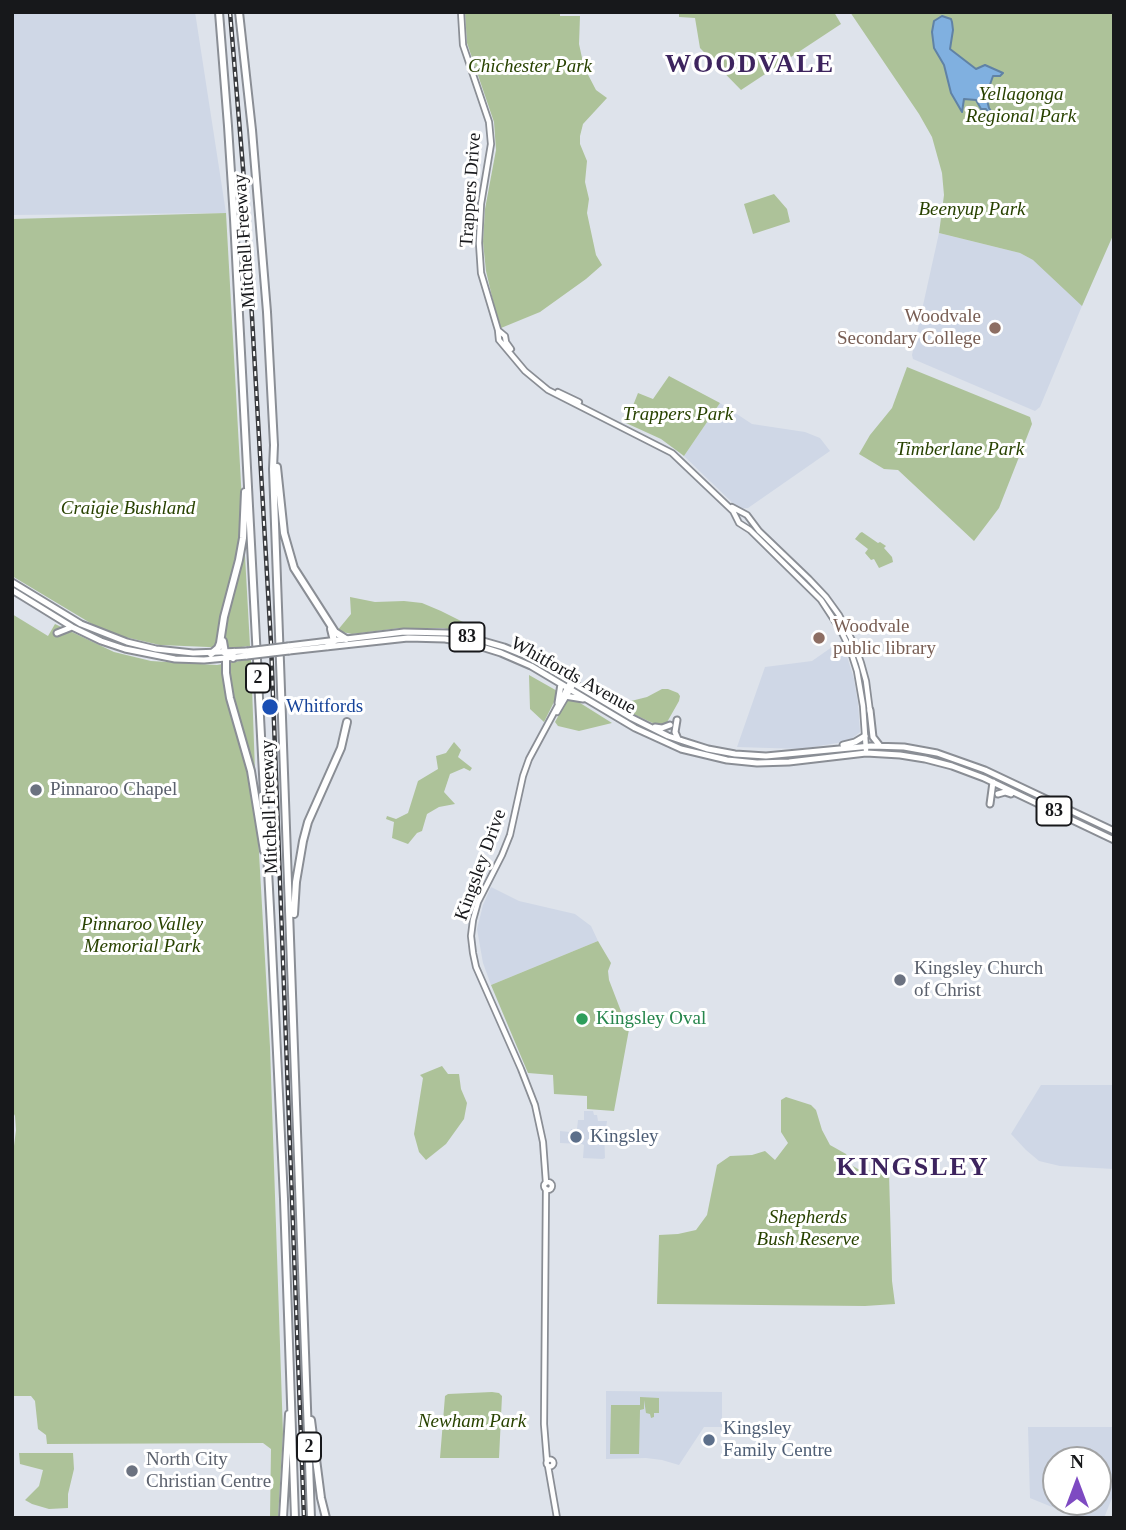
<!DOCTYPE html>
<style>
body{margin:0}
#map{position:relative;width:1126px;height:1530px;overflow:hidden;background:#dee3eb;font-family:"Times New Roman",serif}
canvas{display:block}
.frame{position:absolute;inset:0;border:14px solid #17181b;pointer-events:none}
.north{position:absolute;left:1042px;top:1446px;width:70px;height:70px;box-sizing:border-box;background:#fff;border:2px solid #a2a3a4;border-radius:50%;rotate:0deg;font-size:19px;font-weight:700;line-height:28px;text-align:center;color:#17181b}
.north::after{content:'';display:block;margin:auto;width:24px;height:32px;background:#7e4ac2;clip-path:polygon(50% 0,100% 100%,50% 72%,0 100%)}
</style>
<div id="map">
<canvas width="1126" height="1530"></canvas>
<div class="frame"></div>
<div class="north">N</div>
</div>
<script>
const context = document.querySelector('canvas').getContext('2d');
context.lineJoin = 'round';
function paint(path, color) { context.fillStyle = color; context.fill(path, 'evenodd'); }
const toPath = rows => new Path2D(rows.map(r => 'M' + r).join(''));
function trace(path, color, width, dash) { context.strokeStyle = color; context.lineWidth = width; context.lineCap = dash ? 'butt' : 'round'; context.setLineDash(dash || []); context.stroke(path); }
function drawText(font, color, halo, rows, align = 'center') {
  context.font = font + ' "Times New Roman",serif'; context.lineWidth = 6; context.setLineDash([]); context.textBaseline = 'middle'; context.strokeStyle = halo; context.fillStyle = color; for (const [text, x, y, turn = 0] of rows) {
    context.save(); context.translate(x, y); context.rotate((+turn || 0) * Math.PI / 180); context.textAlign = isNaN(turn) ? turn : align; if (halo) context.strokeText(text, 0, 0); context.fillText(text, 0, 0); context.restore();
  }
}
paint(toPath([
 [12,12,195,12,226,213,12,215],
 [939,233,1020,253,1050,269,1084,301,1040,407,1035,411,913,359,912,355],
 [720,403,752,424,805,432,820,438,830,451,748,508,739,509,684,456],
 [842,640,854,679,858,703,860,732,849,741,801,749,737,747,765,667,812,661],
 [491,887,519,901,575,914,591,926,598,941,491,985,483,963,477,929,483,905],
 [1041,1085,1114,1085,1114,1169,1060,1166,1039,1161,1026,1150,1011,1134],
 [584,1111,593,1111,594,1115,597,1115,598,1121,607,1121,606,1128,604,1130,605,1158,603,1159,583,1158,584,1145,582,1144,560,1143,560,1131,570,1132,571,1129,577,1129,578,1120,584,1120],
 [606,1391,722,1392,722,1427,704,1427,679,1465,662,1460,646,1458,606,1459],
 [1028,1427,1114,1427,1114,1493,1104,1518,1079,1518,1030,1498],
 [1056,1460,1098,1460,1098,1502,1056,1502]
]), '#cfd7e6');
paint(toPath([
 [465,12,560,12,560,16,580,16,579,44,584,67,596,90,607,98,583,124,580,136,580,144,587,161,585,182,589,199,587,213,596,255,602,265,586,279,540,312,501,328,494,305,486,271,483,242,485,209,496,150,494,122,467,43],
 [679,12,834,12,841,24,741,90,700,48,695,18,679,17],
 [850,12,1114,12,1114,233,1082,306,1033,260,1020,253,939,233,944,195,942,173,932,137,919,114],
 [774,194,787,209,790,222,753,234,744,204],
 [226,213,250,646,233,648,160,645,107,633,12,576,12,219],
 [907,367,1030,417,1032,424,999,508,974,541,898,470,884,469,859,454,870,435,892,408],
 [669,376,720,403,684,456,661,439,626,423,638,393,653,399],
 [862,532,878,543,880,542,886,546,884,548,892,557,893,562,879,568,874,559,871,560,865,553,868,549,855,539,860,533],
 [350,597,375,602,404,601,422,603,441,611,469,625,466,634,443,628,400,628,352,634,337,631,351,614],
 [12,614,48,636,55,624,114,652,151,661,217,665,251,659,256,800,270,1047,283,1434,278,1518,270,1518,271,1449,263,1443,47,1444,46,1435,38,1429,35,1401,31,1396,12,1396,12,1162,16,1130,15,1116,12,1110],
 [529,675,559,692,544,722,530,709],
 [662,689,668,689,678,693,680,696,679,701,666,724,657,725,618,707,621,701,631,701,647,697],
 [569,696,612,723,579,731,558,726,555,722],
 [454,742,461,750,458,757,472,768,470,771,464,768,450,774,444,792,455,804,439,807,427,814,422,831,417,833,408,844,392,838,394,822,386,819,387,816,396,819,408,813,418,781,438,769,436,756,446,753],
 [598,941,611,963,608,971,609,980,624,1019,630,1024,614,1111,587,1109,587,1096,554,1094,553,1075,528,1073,491,985],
 [442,1066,448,1074,459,1074,461,1089,467,1103,464,1119,446,1144,426,1160,419,1152,414,1134,423,1078,420,1075],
 [786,1097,811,1105,816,1110,822,1130,830,1145,846,1154,851,1165,858,1169,889,1173,892,1281,895,1304,865,1306,657,1304,659,1235,678,1234,696,1230,707,1215,717,1165,730,1156,752,1155,765,1151,775,1160,788,1143,781,1132,781,1100],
 [492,1392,499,1393,502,1396,499,1458,440,1458,445,1396,448,1394],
 [640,1397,659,1398,659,1413,654,1413,654,1417,651,1418,650,1414,646,1413,644,1400,644,1409,640,1410,639,1454,610,1454,611,1405,640,1405],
 [19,1453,73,1453,74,1469,68,1494,68,1508,49,1509,32,1504,25,1500,39,1486,43,1470,20,1464]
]), '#adc299');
const water = toPath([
 [942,16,951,19,952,22,953,30,950,49,976,69,985,65,1003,73,1000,76,993,76,986,96,989,108,992,113,989,113,986,109,981,109,976,100,964,99,962,112,951,93,944,65,934,48,932,32,934,21,942,16]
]);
paint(water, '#80b0e0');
trace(water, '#6082a5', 2);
const secondary = toPath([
 [461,12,463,45,489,122,491,144,481,204,479,243,481,273,498,330,499,340,525,371,548,390,672,453,733,511,739,523,750,530,821,600,840,629,850,649,857,671,863,706,866,750],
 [499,331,505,336,506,342,511,349],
 [558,392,579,402],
 [732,507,747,515,759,531,809,579,826,597,839,615,855,646,861,663,866,681,870,712],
 [557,712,574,683],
 '544 1186a4 4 0 1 1 8 0a4 4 0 1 1-8 0Z',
 [546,1183,543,1142,535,1105,521,1069,476,967,473,953,471,936,473,920,478,902,502,855,510,835,523,776,529,759,571,681],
 [546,1189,544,1424,547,1461],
 '546.5 1463a3.5 3.5 0 1 1 7 0a3.5 3.5 0 1 1-7 0Z',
 [548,1466,557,1518]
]);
const primary = toPath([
 [12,582,81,624,127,642,156,649,193,653,247,651],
 [12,590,72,627,101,641,125,649,175,659,204,660,247,656],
 [57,633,72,627],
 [288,646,404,632,448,633,469,637,504,647,531,658,632,718,668,736,683,741,708,749,735,754,766,756,871,746,904,747,937,753,985,770,1114,831],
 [289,651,408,638,445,639,472,644,501,653,531,666,635,728,681,749,727,760,757,763,789,762,866,753,900,755,925,759,952,766,984,778,1114,840],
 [565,696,583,699],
 [558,703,561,684],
 [870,710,873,737,880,746],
 [677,720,675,732,678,739],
 [655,727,662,728,670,725],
 [843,745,855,742,865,736],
 [998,794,1005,792,1011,794],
 [990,804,993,782]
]);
const highway = toPath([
 [219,12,228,126,234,219,271,927,284,1199,295,1518],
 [239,12,252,130,267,312,274,445,273,469,311,1518],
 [277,467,284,533,294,568,335,632,346,639],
 [223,641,225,653,233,658],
 [328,646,334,641,331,629],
 [234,652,226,659,226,673,230,698,251,771,264,851],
 [211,654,218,648,220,643,224,617,239,560,243,538,245,492],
 [294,914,296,882,303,841,308,822,341,748,347,722],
 [311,1420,321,1498,326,1518],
 [283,1518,289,1414]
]);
trace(secondary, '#8a8e95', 8);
trace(primary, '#8a8e95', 9);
trace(highway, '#8a8e95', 10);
trace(secondary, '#fff', 4.5);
trace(primary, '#fff', 5);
trace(highway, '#fff', 6);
const rail = toPath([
 [230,12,244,180,271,643,304,1518]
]);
trace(rail, '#393b3f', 4.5);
trace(rail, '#fff', 2, [5]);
const primaryBridge = toPath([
 [247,651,288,646],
 [247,656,289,651]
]);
trace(primaryBridge, '#8a8e95', 9, []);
trace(primaryBridge, '#fff', 5);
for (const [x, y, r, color] of [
 [995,328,7,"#8d6e63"],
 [819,638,7,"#8d6e63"],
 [270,707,9,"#1a4fb4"],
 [36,790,7,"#6b7280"],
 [900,980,7,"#6b7280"],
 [582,1019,7,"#2e9e5b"],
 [576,1137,7,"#5c6f8a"],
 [709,1440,7,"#5c6f8a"],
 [132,1471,7,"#6b7280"]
]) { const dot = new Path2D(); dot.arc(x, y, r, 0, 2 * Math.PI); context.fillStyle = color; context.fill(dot); trace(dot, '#fff', 2.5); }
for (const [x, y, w] of [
 [467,637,35],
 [258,678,24],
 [1054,811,35],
 [309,1447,24]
]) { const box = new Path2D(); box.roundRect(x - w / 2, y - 14.5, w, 29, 5); context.fillStyle = '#fff'; context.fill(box); trace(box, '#17181b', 2); }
drawText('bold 18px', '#17181b', null, [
 ["83",467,637],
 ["2",258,678],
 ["83",1054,811],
 ["2",309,1447]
]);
drawText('italic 19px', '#284200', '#fff', [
 ["Chichester Park",530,67],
 ["Yellagonga",1021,95],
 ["Regional Park",1021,117],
 ["Beenyup Park",972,210],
 ["Trappers Park",678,415],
 ["Timberlane Park",960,450],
 ["Craigie Bushland",128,509],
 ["Pinnaroo Valley",142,925],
 ["Memorial Park",142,947],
 ["Shepherds",808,1218],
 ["Bush Reserve",808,1240],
 ["Newham Park",472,1422]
]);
drawText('19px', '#17181b', '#fff', [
 ["Trappers Drive",471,190,-86],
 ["Mitchell Freeway",245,241,-94],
 ["Whitfords Avenue",573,676,29],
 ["Mitchell Freeway",270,807,-92],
 ["Kingsley Drive",481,865,-70]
]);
drawText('19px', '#785e54', '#fff', [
 ["Woodvale",981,317],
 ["Secondary College",981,339],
 ["Woodvale",833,627,"left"],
 ["public library",833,649,"left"]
], 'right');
drawText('19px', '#164399', '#fff', [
 ["Whitfords",286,707]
], 'left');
drawText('19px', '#5b616d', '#fff', [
 ["Pinnaroo Chapel",50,790],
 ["Kingsley Church",914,969],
 ["of Christ",914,991],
 ["North City",146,1460],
 ["Christian Centre",146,1482]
], 'left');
drawText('19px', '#27864d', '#fff', [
 ["Kingsley Oval",596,1019]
], 'left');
drawText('19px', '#4e5e75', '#fff', [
 ["Kingsley",590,1137],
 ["Kingsley",723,1429],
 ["Family Centre",723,1451]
], 'left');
context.letterSpacing = '2px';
drawText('bold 26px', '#3d245e', '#fff', [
 ["WOODVALE",750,65],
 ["KINGSLEY",913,1168]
]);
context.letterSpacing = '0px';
</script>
